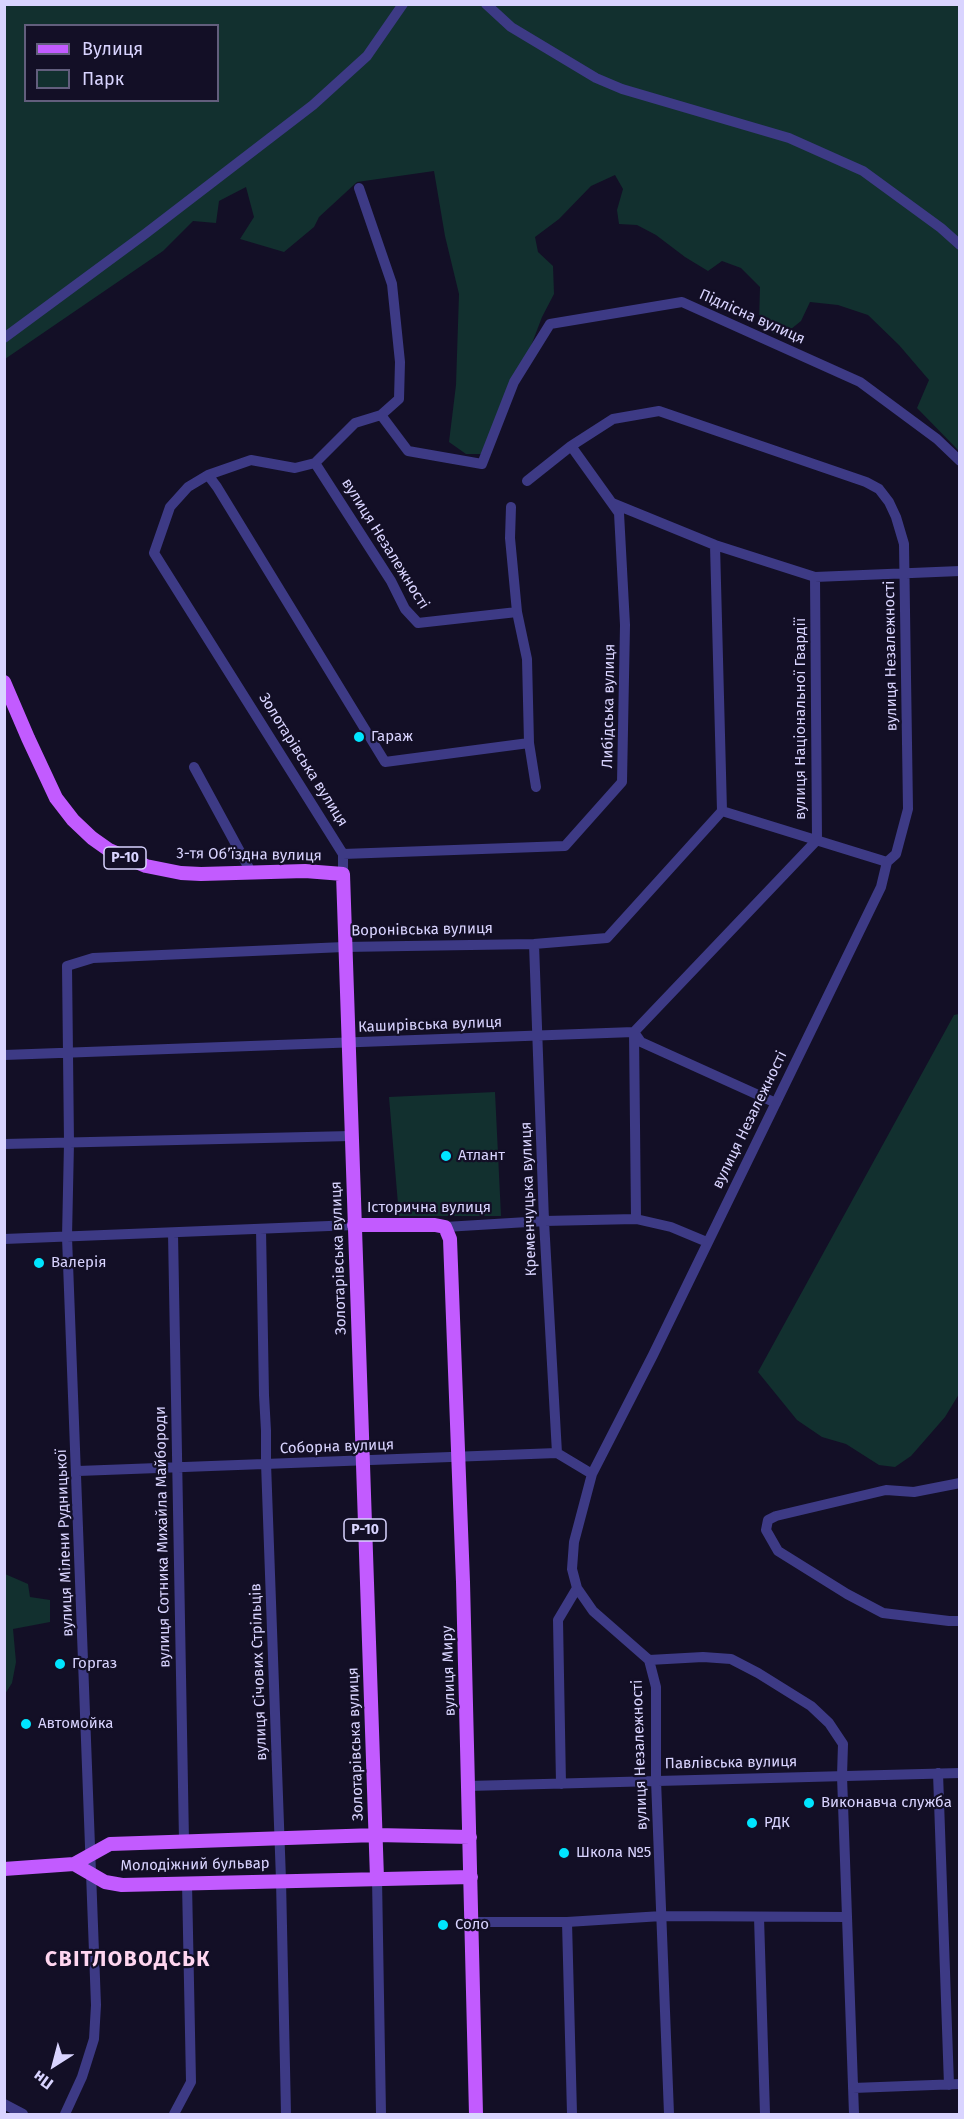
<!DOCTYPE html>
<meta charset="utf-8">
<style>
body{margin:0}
#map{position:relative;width:964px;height:2119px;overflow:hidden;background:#130f26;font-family:"Fira Sans",sans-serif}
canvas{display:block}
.frame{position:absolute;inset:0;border:6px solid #d9d4ff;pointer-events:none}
.legend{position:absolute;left:24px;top:24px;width:195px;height:78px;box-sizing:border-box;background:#130f26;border:2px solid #625e7d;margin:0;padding:8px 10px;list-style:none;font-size:18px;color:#d9d4ff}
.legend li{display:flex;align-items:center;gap:12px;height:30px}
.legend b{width:30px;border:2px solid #625e7d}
.north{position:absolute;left:24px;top:2035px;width:60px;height:60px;-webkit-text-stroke:4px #130f26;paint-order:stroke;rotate:216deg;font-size:16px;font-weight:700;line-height:24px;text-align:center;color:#d9d4ff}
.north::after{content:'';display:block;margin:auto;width:21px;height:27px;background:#d9d4ff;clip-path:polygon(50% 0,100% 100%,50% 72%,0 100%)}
</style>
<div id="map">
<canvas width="964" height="2119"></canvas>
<div class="frame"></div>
<ul class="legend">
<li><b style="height:8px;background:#c25bff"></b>Вулиця</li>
<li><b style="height:16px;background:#12302f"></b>Парк</li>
</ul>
<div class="north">Пн</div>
</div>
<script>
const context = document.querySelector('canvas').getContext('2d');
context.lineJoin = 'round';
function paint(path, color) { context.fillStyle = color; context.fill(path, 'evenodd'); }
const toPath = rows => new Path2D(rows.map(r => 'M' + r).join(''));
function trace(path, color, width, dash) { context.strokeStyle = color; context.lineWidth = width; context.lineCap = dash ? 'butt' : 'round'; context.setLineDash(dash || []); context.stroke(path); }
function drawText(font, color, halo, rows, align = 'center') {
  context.font = font + ' "Fira Sans",sans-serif'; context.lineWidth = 4.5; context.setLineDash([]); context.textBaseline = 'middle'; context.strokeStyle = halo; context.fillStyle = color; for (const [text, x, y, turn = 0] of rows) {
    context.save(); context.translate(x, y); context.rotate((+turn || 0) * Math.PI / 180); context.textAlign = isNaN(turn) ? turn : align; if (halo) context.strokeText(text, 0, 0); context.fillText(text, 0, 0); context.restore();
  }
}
paint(toPath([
 [5,5,959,5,959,451,917,408,929,380,899,345,868,315,838,305,810,302,801,321,786,333,776,335,759,324,760,287,741,268,722,261,708,271,685,257,656,235,637,225,619,224,617,210,623,189,615,175,591,186,559,219,535,237,538,252,553,266,554,294,542,317,490,454,466,454,449,442,456,385,459,294,445,236,434,171,357,182,319,217,314,227,284,252,240,239,254,217,246,187,219,201,216,223,193,221,163,251,5,359],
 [26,26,218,26,218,100,26,100],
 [959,1014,959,1394,945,1417,911,1456,895,1467,879,1465,846,1444,822,1437,797,1420,758,1372,954,1015],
 [495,1092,501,1216,399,1216,389,1097],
 [5,1574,28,1584,30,1597,50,1600,50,1622,13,1629,16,1662,12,1683,5,1694]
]), '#12302f');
trace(toPath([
 [486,4,511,27,596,78,622,89,789,138,863,171,941,228,960,245],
 [4,338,145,234,313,105,367,56,403,4],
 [381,415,408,451,482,464,514,382,550,324,682,302,860,382,937,439,960,461],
 [315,463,355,423,381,415,399,399,400,362,392,284,359,188],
 [208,475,217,487,385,762,529,743],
 [527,481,571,446,613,419,659,411,866,482,879,489,889,502,896,517,904,544,908,809,896,854,887,862,881,887,653,1355,592,1474,574,1542,572,1569,577,1588,593,1611,649,1660,656,1687,656,1780,669,2114],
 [612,503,715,545,815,577,817,840,634,1032,636,1219],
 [511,507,510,538,517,612,527,659,529,743,536,787],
 [715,545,722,811],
 [815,577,960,571],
 [194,767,251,872],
 [722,811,887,862],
 [343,854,565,846,622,782,625,625,619,513,571,446],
 [343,874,343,854,154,553,170,507,188,487,208,475,251,460,295,468,315,463,391,581,405,609,418,623,517,612],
 [534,944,544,1221,557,1453],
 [4,1055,634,1032,641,1042,776,1103],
 [4,1144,351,1136],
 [445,1227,544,1221,636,1219,671,1227,707,1242],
 [261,1229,264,1395,266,1431,266,1463,281,1880,286,2114],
 [173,1233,184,1841],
 [4,1239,354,1225],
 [78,1471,557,1453,592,1474],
 [960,1483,914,1492,886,1490,776,1516,768,1520,766,1530,778,1551,847,1594,883,1613,949,1621,960,1621],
 [649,1660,703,1657,731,1659,758,1673,811,1706,829,1723,843,1744,842,1776,854,2114],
 [938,1773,949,2085],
 [561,1784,558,1620,577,1588],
 [468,1786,960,1773],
 [377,1878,381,2114],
 [759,1917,765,2114],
 [470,1922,567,1922,662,1916,847,1917],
 [567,1922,572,2114],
 [853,2088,960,2084],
 [4,2104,23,2114],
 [65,2114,82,2077,94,2039,96,2005,67,1237,69,1143,67,966,93,958,344,947,534,944,607,938,722,811],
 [174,2114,191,2082,187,1883]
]), '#3d3a85', 10);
trace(toPath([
 [4,682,28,738,56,798,73,820,92,838,109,850,146,866,181,873,201,874,305,871,343,874,377,1878],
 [354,1225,435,1225,445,1227,450,1239,463,1582,476,2114],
 [74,1864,105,1882,122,1885,471,1877],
 [4,1869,74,1864,110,1844,376,1835,470,1837]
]), '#c25bff', 14);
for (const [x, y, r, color] of [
 [359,737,6,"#00e5ff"],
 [446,1156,6,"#00e5ff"],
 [39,1263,6,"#00e5ff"],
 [60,1664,6,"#00e5ff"],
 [26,1724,6,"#00e5ff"],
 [809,1803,6,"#00e5ff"],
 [752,1823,6,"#00e5ff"],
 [564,1853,6,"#00e5ff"],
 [443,1925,6,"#00e5ff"]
]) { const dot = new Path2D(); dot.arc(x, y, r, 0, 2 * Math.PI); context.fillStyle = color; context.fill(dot); trace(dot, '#130f26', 2); }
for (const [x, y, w] of [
 [125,858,42],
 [365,1530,42]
]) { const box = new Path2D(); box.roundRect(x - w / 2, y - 11, w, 22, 4.5); context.fillStyle = '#130f26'; context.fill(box); trace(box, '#d9d4ff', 1.5); }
drawText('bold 14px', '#d9d4ff', null, [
 ["Р-10",125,858],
 ["Р-10",365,1530]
]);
drawText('15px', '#d9d4ff', '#130f26', [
 ["Підлісна вулиця",752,317,24],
 ["вулиця Незалежності",385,544,58],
 ["вулиця Незалежності",891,656,-91],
 ["Либідська вулиця",609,706,-89],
 ["вулиця Національної Гвардії",801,719,-90],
 ["Золотарівська вулиця",303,760,58],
 ["3-тя Обʼїздна вулиця",249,855,1],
 ["Воронівська вулиця",422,930,-1],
 ["Каширівська вулиця",430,1025,-2],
 ["вулиця Незалежності",750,1120,-64],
 ["Кременчуцька вулиця",529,1199,-92],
 ["Історична вулиця",429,1208],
 ["Золотарівська вулиця",339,1258,-92],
 ["Соборна вулиця",337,1447,-2],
 ["вулиця Сотника Михайла Майбороди",163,1537,-91],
 ["вулиця Мілени Рудницької",65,1543,-92],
 ["вулиця Миру",449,1671,-92],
 ["вулиця Січових Стрільців",259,1672,-92],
 ["Золотарівська вулиця",356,1744,-92],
 ["вулиця Незалежності",640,1755,-92],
 ["Павлівська вулиця",731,1763,-1],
 ["Молодіжний бульвар",195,1865,-1]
]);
drawText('15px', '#d9d4ff', '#130f26', [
 ["Гараж",371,737],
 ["Атлант",458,1156],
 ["Валерія",51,1263],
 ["Горгаз",72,1664],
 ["Автомойка",38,1724],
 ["Виконавча служба",821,1803],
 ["РДК",764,1823],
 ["Школа №5",576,1853],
 ["Соло",455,1925]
], 'left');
context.letterSpacing = '1.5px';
drawText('bold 21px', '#ffd6f0', '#130f26', [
 ["СВІТЛОВОДСЬК",128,1960]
]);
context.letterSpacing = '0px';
</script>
